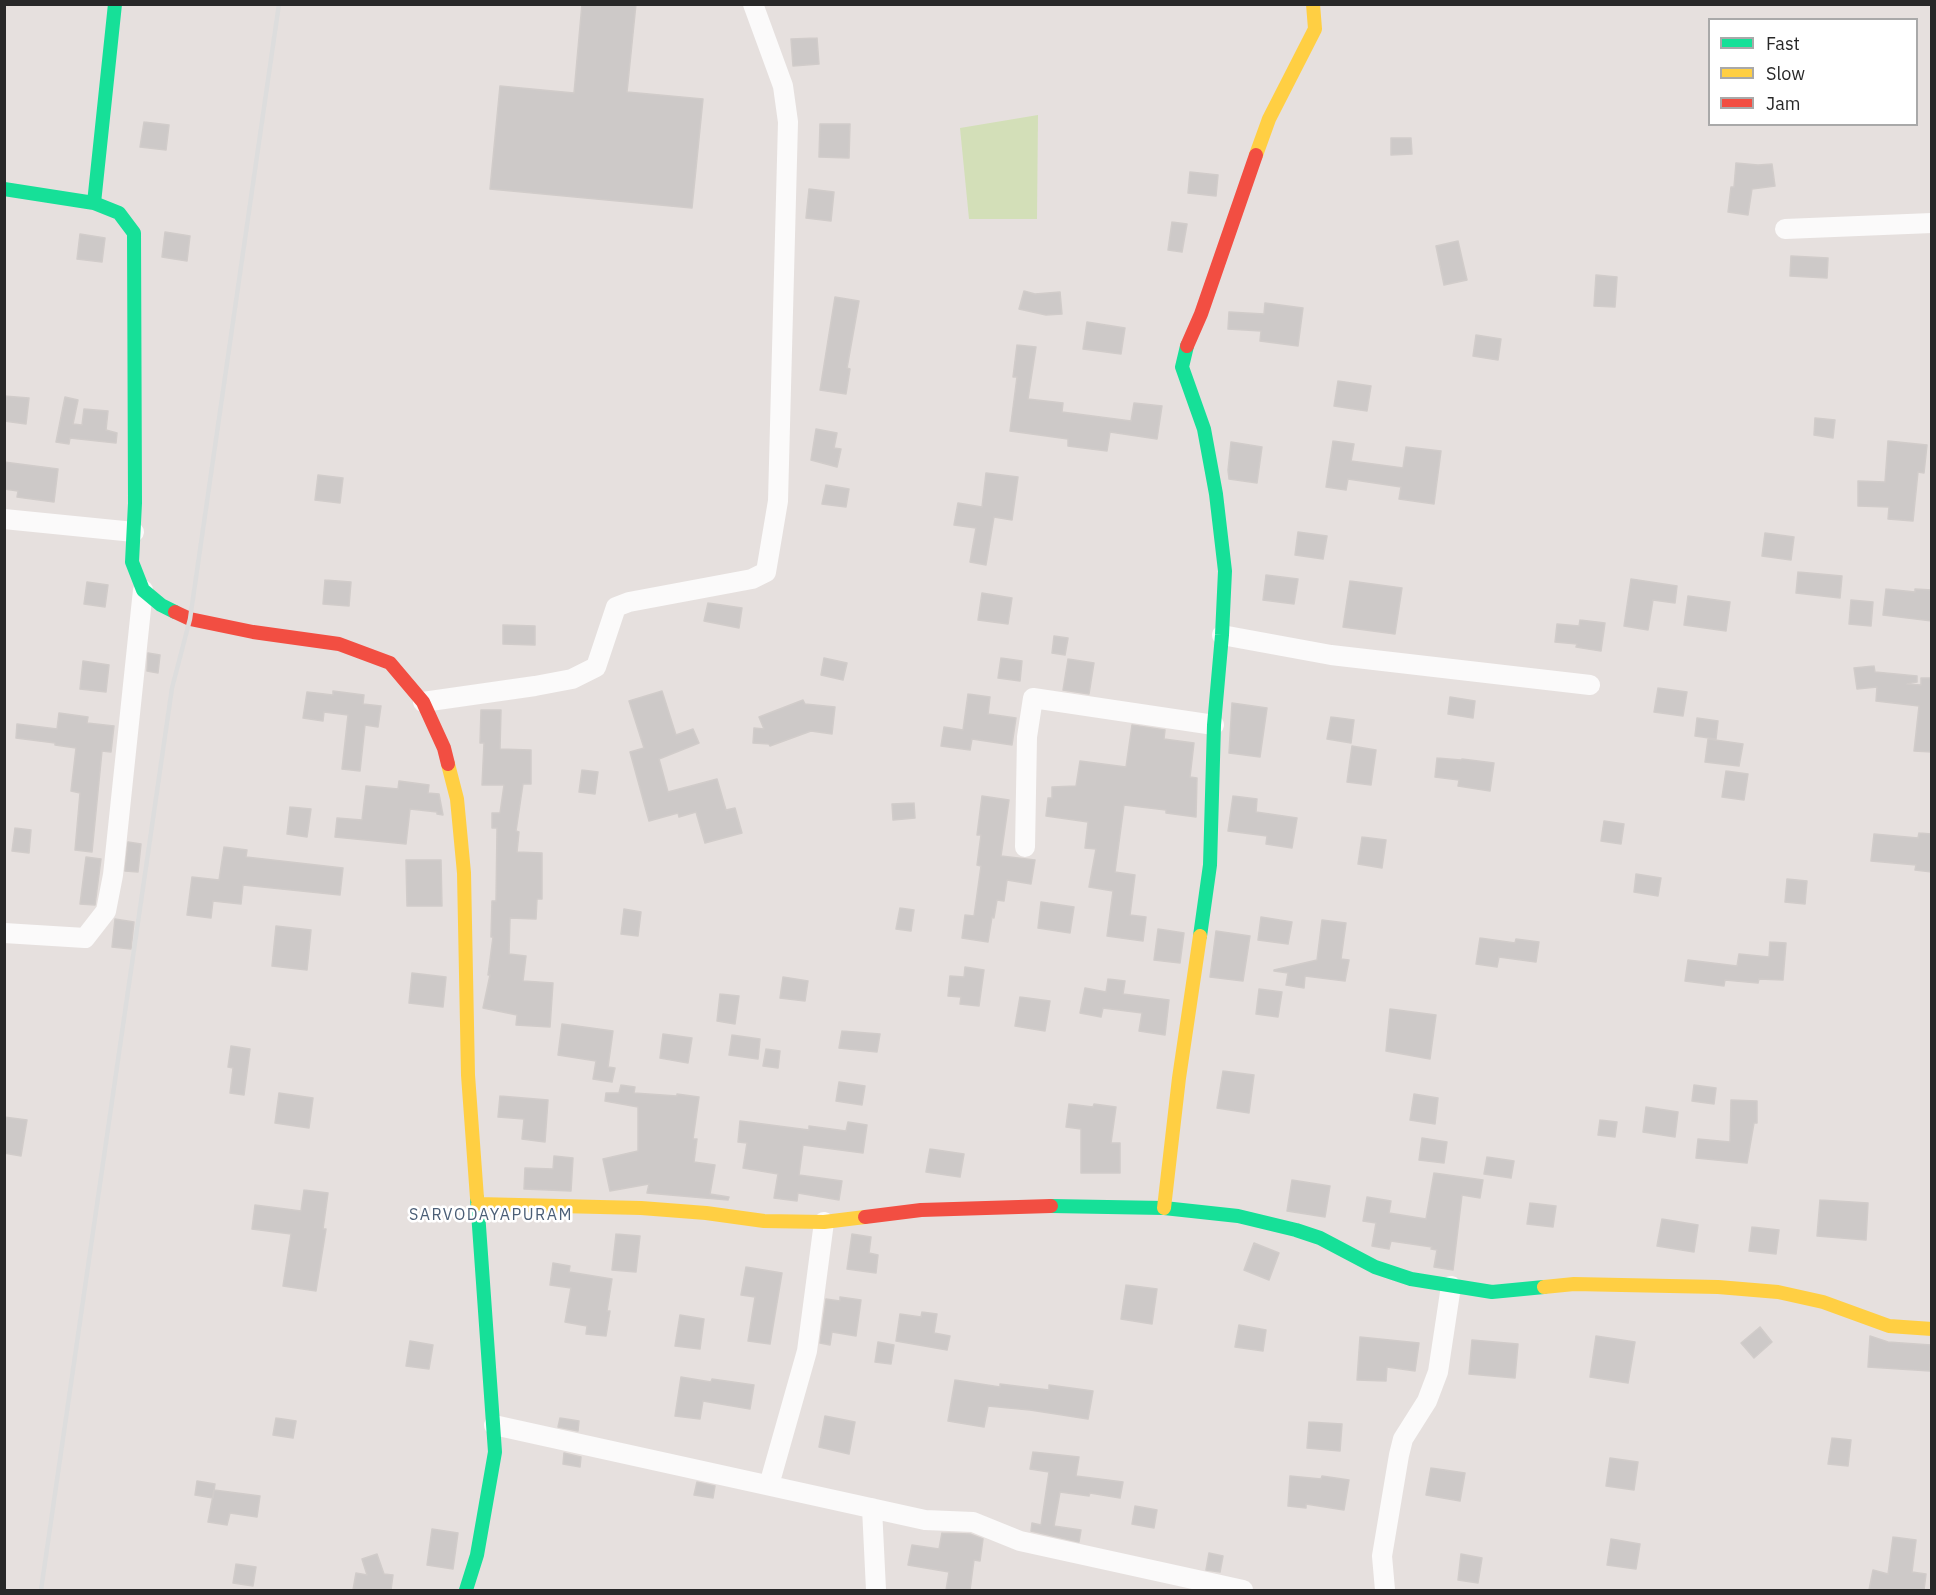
<!DOCTYPE html>
<style>
body{margin:0}
#map{position:relative;width:1936px;height:1595px;overflow:hidden;background:#e6e0de;font-family:"IBM Plex Sans",sans-serif}
canvas{display:block}
.frame{position:absolute;inset:0;border:6px solid #282828;pointer-events:none}
.legend{position:absolute;left:1708px;top:18px;width:210px;height:108px;box-sizing:border-box;background:#fff;border:2px solid #a9a9a9;margin:0;padding:8px 10px;list-style:none;font-size:18px;color:#282828}
.legend li{display:flex;align-items:center;gap:12px;height:30px}
.legend b{width:30px;border:2px solid #a9a9a9}
</style>
<div id="map">
<canvas width="1936" height="1595"></canvas>
<div class="frame"></div>
<ul class="legend">
<li><b style="height:8px;background:#16e098"></b>Fast</li>
<li><b style="height:8px;background:#ffcf43"></b>Slow</li>
<li><b style="height:8px;background:#f24e42"></b>Jam</li>
</ul>
</div>
<script>
const context = document.querySelector('canvas').getContext('2d');
context.lineJoin = 'round';
function paint(path, color) { context.fillStyle = color; context.fill(path, 'evenodd'); }
const toPath = rows => new Path2D(rows.map(r => 'M' + r).join(''));
function trace(path, color, width, dash) { context.strokeStyle = color; context.lineWidth = width; context.lineCap = dash ? 'butt' : 'round'; context.setLineDash(dash || []); context.stroke(path); }
function drawText(font, color, halo, rows, align = 'center') {
  context.font = font + ' "IBM Plex Sans",sans-serif'; context.lineWidth = 5; context.setLineDash([]); context.textBaseline = 'middle'; context.strokeStyle = halo; context.fillStyle = color; for (const [text, x, y, turn = 0] of rows) {
    context.save(); context.translate(x, y); context.rotate((+turn || 0) * Math.PI / 180); context.textAlign = isNaN(turn) ? turn : align; if (halo) context.strokeText(text, 0, 0); context.fillText(text, 0, 0); context.restore();
  }
}
paint(toPath([
 [1038,115,1037,219,969,219,960,128]
]), '#d3dfb8');
const building = toPath([
 [582,4,636,4,627,92,703,99,692,208,490,189,500,86,574,93,582,4],
 [817,38,819,64,793,66,791,39,817,38],
 [144,122,169,125,166,150,140,147,144,122],
 [820,124,850,124,849,158,819,157,820,124],
 [1391,138,1411,138,1412,154,1391,155,1391,138],
 [1736,163,1758,165,1772,164,1775,186,1752,189,1748,215,1728,212,1731,187,1734,187,1736,163],
 [1190,172,1218,175,1216,196,1188,193,1190,172],
 [809,189,834,192,831,221,806,218,809,189],
 [1172,222,1187,224,1182,252,1168,250,1172,222],
 [165,232,190,236,187,261,162,257,165,232],
 [80,234,105,238,102,262,77,259,80,234],
 [1458,241,1467,280,1444,285,1436,246,1458,241],
 [1791,256,1828,258,1827,278,1790,276,1791,256],
 [1596,275,1617,277,1615,307,1594,306,1596,275],
 [1024,291,1035,294,1060,292,1062,314,1046,315,1019,309,1024,291],
 [835,297,859,301,847,368,850,369,846,394,820,390,835,297],
 [1265,303,1303,308,1298,346,1260,341,1261,331,1228,329,1229,312,1264,314,1265,303],
 [1087,322,1125,328,1121,354,1083,349,1087,322],
 [1476,335,1501,339,1498,360,1473,356,1476,335],
 [1017,345,1036,347,1028,399,1063,403,1062,412,1131,421,1134,403,1162,406,1157,439,1110,432,1107,451,1068,446,1068,439,1010,431,1017,377,1013,377,1017,345],
 [1338,381,1371,386,1367,411,1334,406,1338,381],
 [4,396,29,398,26,424,4,421,4,396],
 [65,397,78,400,73,424,82,425,84,409,108,411,106,430,117,433,116,443,70,438,69,444,56,442,65,397],
 [1815,418,1835,420,1833,438,1814,435,1815,418],
 [816,429,837,433,834,448,841,449,837,467,811,460,816,429],
 [1333,441,1354,444,1351,461,1403,468,1406,447,1441,451,1434,504,1399,499,1401,487,1348,479,1346,490,1326,487,1333,441],
 [1888,441,1927,445,1924,473,1918,472,1913,521,1888,519,1889,507,1858,506,1858,481,1885,482,1888,441],
 [1231,442,1262,447,1257,483,1229,479,1228,470,1231,442],
 [4,462,58,469,54,502,17,497,18,491,4,489,4,462],
 [986,473,1018,477,1012,520,994,517,986,565,970,562,976,528,954,525,958,503,982,507,986,473],
 [318,475,343,478,340,503,315,500,318,475],
 [826,485,849,489,846,507,822,504,826,485],
 [1298,532,1327,536,1323,559,1295,555,1298,532],
 [1765,533,1794,537,1791,560,1762,556,1765,533],
 [1798,572,1842,576,1840,598,1796,593,1798,572],
 [1266,575,1298,579,1294,604,1263,600,1266,575],
 [1631,579,1677,586,1675,603,1653,600,1648,630,1624,626,1631,579],
 [325,580,351,582,349,606,323,604,325,580],
 [1350,581,1402,588,1395,634,1343,627,1350,581],
 [87,582,108,585,105,607,84,604,87,582],
 [1886,589,1915,592,1915,589,1932,590,1932,621,1883,615,1886,589],
 [982,593,1012,598,1008,624,978,620,982,593],
 [1688,596,1730,602,1726,631,1684,625,1688,596],
 [1851,600,1873,602,1871,626,1849,624,1851,600],
 [708,603,742,608,739,628,704,621,708,603],
 [1580,620,1605,623,1601,651,1576,647,1577,644,1555,642,1557,624,1579,626,1580,620],
 [503,625,535,626,535,645,503,644,503,625],
 [1054,636,1068,638,1065,655,1052,653,1054,636],
 [148,653,160,655,158,673,147,671,148,653],
 [824,658,847,663,843,680,821,675,824,658],
 [1001,658,1022,661,1020,681,998,678,1001,658],
 [1068,659,1094,663,1089,694,1063,690,1068,659],
 [83,661,109,665,106,692,80,689,83,661],
 [1874,666,1875,672,1917,676,1917,682,1907,684,1921,685,1921,678,1932,678,1932,752,1914,751,1919,706,1876,701,1877,687,1857,689,1854,668,1874,666],
 [1658,688,1687,692,1683,716,1654,712,1658,688],
 [333,691,364,695,363,704,381,706,378,727,365,725,360,771,342,769,348,715,324,712,323,721,303,718,307,692,333,695,333,691],
 [662,691,676,735,693,729,699,743,659,759,668,792,717,779,726,810,735,808,742,833,705,843,696,812,679,817,678,813,649,821,630,752,644,748,629,701,662,691],
 [968,694,990,697,988,714,1016,718,1012,745,972,739,970,750,941,746,944,727,963,730,968,694],
 [1450,697,1475,701,1473,718,1448,714,1450,697],
 [803,700,805,704,835,707,832,734,811,731,770,746,769,744,753,743,754,728,764,729,759,717,803,700],
 [1232,703,1267,708,1260,757,1229,753,1232,703],
 [481,710,501,710,500,749,531,750,531,784,523,784,516,831,519,832,517,852,542,853,542,899,537,899,536,919,510,918,509,954,526,956,523,981,553,983,550,1027,516,1025,517,1015,483,1008,490,975,488,975,493,937,491,937,492,901,496,901,497,828,492,828,492,813,500,813,504,785,482,785,484,743,480,743,481,710],
 [59,713,88,717,87,723,114,726,111,752,102,751,92,852,75,850,80,793,71,791,76,748,55,745,55,743,16,738,17,724,57,729,59,713],
 [1331,717,1354,720,1351,743,1327,739,1331,717],
 [1697,718,1718,721,1716,739,1695,736,1697,718],
 [1132,725,1165,730,1164,739,1194,743,1190,777,1197,778,1196,817,1166,813,1166,810,1124,805,1115,872,1135,875,1130,915,1146,917,1143,941,1107,936,1113,891,1089,887,1096,849,1085,848,1088,822,1046,816,1048,798,1052,798,1052,787,1076,786,1080,761,1126,767,1132,725],
 [1708,739,1743,744,1739,766,1705,762,1708,739],
 [1352,746,1376,750,1371,785,1347,782,1352,746],
 [1437,758,1461,760,1462,759,1494,763,1490,791,1458,786,1459,780,1435,777,1437,758],
 [582,770,598,772,595,794,579,792,582,770],
 [1726,771,1748,774,1744,800,1722,797,1726,771],
 [399,781,429,785,428,793,439,794,443,815,437,814,437,812,410,809,406,844,335,837,337,818,362,820,366,786,398,789,399,781],
 [982,796,1009,800,1001,856,1035,860,1031,884,1007,880,1004,901,997,900,994,918,992,917,988,942,962,938,965,915,974,916,981,866,977,865,981,835,977,835,982,796],
 [1233,796,1257,799,1256,812,1297,818,1292,848,1266,844,1267,836,1228,831,1233,796],
 [914,803,915,818,893,820,892,804,914,803],
 [290,807,311,809,307,837,287,834,290,807],
 [1604,821,1624,824,1621,844,1601,841,1604,821],
 [15,828,31,830,29,853,12,851,15,828],
 [1919,833,1932,834,1932,872,1915,870,1916,865,1871,861,1874,834,1918,838,1919,833],
 [1362,837,1386,840,1382,868,1358,864,1362,837],
 [128,842,141,844,138,872,125,871,128,842],
 [224,847,247,850,246,857,343,868,340,895,243,885,241,904,213,901,211,918,187,915,192,877,219,880,224,847],
 [86,857,101,859,95,905,80,904,86,857],
 [406,860,441,860,442,906,407,906,406,860],
 [1636,874,1661,878,1658,896,1634,892,1636,874],
 [1787,879,1807,881,1805,904,1785,902,1787,879],
 [1041,902,1074,907,1070,933,1038,928,1041,902],
 [900,908,914,910,911,931,896,929,900,908],
 [624,909,641,912,638,936,621,934,624,909],
 [1261,917,1292,922,1288,944,1258,940,1261,917],
 [115,919,134,922,131,949,112,947,115,919],
 [1322,920,1346,923,1341,959,1349,960,1345,981,1305,976,1304,988,1286,985,1288,973,1274,971,1274,970,1317,960,1322,920],
 [276,926,311,930,307,970,272,966,276,926],
 [1158,929,1184,933,1180,963,1154,960,1158,929],
 [1216,931,1250,936,1243,981,1210,977,1216,931],
 [1480,938,1515,943,1516,939,1539,942,1536,962,1499,957,1497,967,1476,964,1480,938],
 [1770,942,1786,943,1783,980,1759,979,1758,983,1725,980,1724,986,1685,981,1688,960,1737,966,1739,954,1769,957,1770,942],
 [965,967,984,970,979,1006,960,1004,961,997,948,996,950,976,964,977,965,967],
 [412,973,446,977,443,1007,409,1003,412,973],
 [783,977,808,981,805,1001,780,998,783,977],
 [1108,979,1125,981,1123,994,1169,1000,1165,1035,1139,1031,1142,1013,1103,1008,1101,1017,1080,1013,1085,988,1106,992,1108,979],
 [1259,989,1282,992,1278,1017,1256,1014,1259,989],
 [720,994,739,996,735,1024,717,1021,720,994],
 [1020,997,1050,1001,1045,1031,1015,1026,1020,997],
 [1390,1009,1436,1015,1430,1059,1386,1051,1390,1009],
 [562,1024,613,1031,608,1067,615,1068,612,1082,593,1079,596,1061,558,1055,562,1024],
 [842,1031,880,1034,877,1052,839,1048,842,1031],
 [663,1034,692,1038,688,1063,660,1058,663,1034],
 [732,1035,760,1039,758,1059,729,1055,732,1035],
 [231,1046,250,1049,244,1095,230,1093,233,1068,228,1067,231,1046],
 [766,1049,780,1051,778,1068,763,1066,766,1049],
 [1223,1071,1254,1075,1249,1113,1217,1108,1223,1071],
 [839,1082,865,1086,862,1105,836,1101,839,1082],
 [621,1085,635,1087,634,1093,677,1096,677,1094,699,1097,693,1139,697,1139,694,1162,715,1165,710,1194,729,1197,728,1200,647,1193,649,1184,610,1191,603,1159,638,1151,638,1107,605,1101,606,1093,619,1093,621,1085],
 [1694,1085,1716,1088,1714,1104,1692,1101,1694,1085],
 [279,1093,313,1098,309,1128,275,1123,279,1093],
 [1414,1094,1438,1098,1435,1124,1410,1120,1414,1094],
 [500,1096,548,1100,545,1142,522,1139,524,1119,498,1117,500,1096],
 [1731,1100,1757,1101,1757,1123,1754,1123,1747,1163,1696,1158,1698,1139,1730,1142,1731,1100],
 [1069,1104,1093,1107,1094,1104,1116,1107,1111,1143,1120,1143,1120,1173,1081,1173,1081,1129,1066,1127,1069,1104],
 [1646,1107,1678,1112,1675,1137,1643,1132,1646,1107],
 [4,1117,27,1120,21,1156,4,1153,4,1117],
 [1600,1120,1617,1122,1615,1137,1598,1135,1600,1120],
 [740,1121,809,1130,809,1126,846,1131,848,1122,867,1125,863,1153,803,1145,799,1175,842,1181,839,1200,798,1193,797,1201,774,1198,778,1174,743,1168,747,1143,738,1142,740,1121],
 [1422,1138,1447,1142,1444,1163,1419,1160,1422,1138],
 [930,1149,964,1154,960,1177,926,1172,930,1149],
 [554,1156,573,1158,571,1191,524,1189,525,1168,553,1169,554,1156],
 [1487,1157,1514,1161,1511,1178,1484,1174,1487,1157],
 [1434,1173,1483,1180,1480,1198,1462,1195,1453,1270,1434,1267,1437,1250,1431,1249,1432,1247,1391,1241,1389,1249,1372,1246,1376,1223,1363,1221,1367,1197,1391,1201,1389,1213,1426,1219,1434,1173],
 [1292,1180,1330,1186,1325,1217,1287,1211,1292,1180],
 [304,1190,328,1193,323,1229,326,1229,316,1291,283,1286,291,1234,252,1229,255,1205,301,1211,304,1190],
 [1820,1200,1868,1203,1866,1240,1817,1236,1820,1200],
 [1530,1203,1556,1206,1553,1227,1527,1224,1530,1203],
 [1662,1219,1698,1225,1694,1252,1657,1246,1662,1219],
 [1752,1227,1779,1230,1776,1254,1749,1251,1752,1227],
 [616,1234,640,1236,636,1272,612,1270,616,1234],
 [852,1234,871,1237,869,1253,878,1255,876,1273,847,1269,852,1234],
 [1254,1243,1279,1253,1269,1280,1244,1270,1254,1243],
 [553,1263,570,1266,569,1272,612,1279,607,1311,610,1311,606,1336,586,1334,587,1326,565,1322,571,1288,550,1285,553,1263],
 [746,1267,782,1273,770,1344,748,1341,755,1297,741,1295,746,1267],
 [1126,1285,1157,1289,1152,1324,1121,1319,1126,1285],
 [840,1297,861,1300,856,1336,832,1332,830,1345,820,1343,826,1299,840,1301,840,1297],
 [922,1312,937,1314,934,1333,950,1336,947,1350,896,1341,900,1314,921,1317,922,1312],
 [680,1315,704,1319,700,1349,675,1346,680,1315],
 [1239,1325,1266,1330,1263,1351,1235,1347,1239,1325],
 [1760,1327,1772,1342,1754,1358,1741,1343,1760,1327],
 [1596,1336,1635,1342,1628,1383,1590,1377,1596,1336],
 [1870,1336,1888,1342,1931,1345,1930,1371,1868,1367,1870,1336],
 [1360,1337,1419,1343,1415,1371,1387,1367,1386,1381,1357,1380,1360,1337],
 [1472,1340,1518,1344,1515,1378,1469,1374,1472,1340],
 [410,1341,433,1345,429,1369,406,1366,410,1341],
 [878,1342,894,1345,891,1364,875,1362,878,1342],
 [681,1377,711,1382,712,1379,754,1385,750,1409,703,1401,700,1419,675,1416,681,1377],
 [955,1380,1000,1387,1000,1384,1049,1390,1049,1385,1093,1391,1088,1419,1030,1410,988,1406,984,1427,948,1421,955,1380],
 [825,1416,855,1422,849,1454,819,1447,825,1416],
 [276,1418,296,1421,293,1438,273,1435,276,1418],
 [560,1418,579,1421,578,1431,558,1427,560,1418],
 [1309,1422,1342,1424,1340,1451,1307,1448,1309,1422],
 [1832,1438,1851,1440,1848,1466,1828,1464,1832,1438],
 [1033,1452,1079,1457,1076,1476,1123,1482,1120,1498,1090,1493,1089,1496,1060,1492,1054,1526,1081,1530,1079,1542,1031,1531,1032,1523,1041,1525,1049,1472,1030,1469,1033,1452],
 [564,1453,581,1457,580,1467,563,1464,564,1453],
 [1610,1458,1638,1462,1634,1490,1606,1486,1610,1458],
 [1431,1468,1465,1473,1460,1501,1426,1495,1431,1468],
 [1290,1476,1321,1479,1322,1476,1349,1480,1344,1510,1306,1504,1306,1508,1288,1506,1290,1476],
 [197,1481,215,1484,213,1498,195,1495,197,1481],
 [697,1482,715,1486,713,1498,694,1495,697,1482],
 [214,1490,260,1496,257,1517,230,1513,227,1525,208,1522,214,1490],
 [1135,1506,1157,1510,1154,1528,1132,1524,1135,1506],
 [432,1529,458,1533,453,1569,427,1565,432,1529],
 [942,1533,970,1534,983,1539,980,1561,974,1560,970,1590,946,1590,949,1572,908,1565,912,1545,939,1549,942,1533],
 [1893,1537,1916,1540,1912,1572,1926,1574,1924,1590,1869,1590,1873,1570,1888,1574,1893,1537],
 [1611,1539,1640,1544,1636,1569,1607,1565,1611,1539],
 [1209,1553,1223,1556,1220,1572,1206,1570,1209,1553],
 [377,1554,384,1574,393,1575,391,1590,353,1590,356,1573,367,1575,362,1559,377,1554],
 [1461,1554,1482,1558,1478,1583,1458,1580,1461,1554],
 [236,1564,256,1567,253,1586,233,1583,236,1564]
]);
paint(building, '#cdc9c8');
trace(building, '#d1ccca', 1.5);
trace(toPath([
 [1785,229,1932,223],
 [4,519,134,532],
 [1222,635,1331,655,1590,685],
 [423,702,535,686,572,679,596,667,616,607,629,602,752,579,766,572,778,501,788,122,783,86,753,4],
 [1025,847,1027,737,1033,698,1214,725],
 [4,933,85,938,106,911,113,875,143,590],
 [494,1425,925,1520,973,1522,1020,1541,1243,1590],
 [769,1485,807,1351,824,1222],
 [872,1508,876,1590],
 [1385,1590,1382,1556,1399,1455,1403,1439,1427,1401,1438,1372,1451,1286]
]), '#fbfafa', 20);
trace(toPath([
 [4,189,94,203,119,213,134,233,135,503,132,562,143,590,161,605,175,612],
 [94,203,115,4],
 [1187,346,1182,367,1204,429,1216,494,1225,571,1222,635,1214,725,1210,865,1200,936],
 [1051,1206,1164,1208,1238,1216,1296,1230,1320,1238,1375,1267,1411,1279,1492,1292,1544,1287],
 [466,1590,477,1555,495,1452,477,1198]
]), '#16e098', 14);
trace(toPath([
 [1256,155,1269,119,1315,29,1313,4],
 [448,764,457,799,464,873,468,1075,477,1198],
 [478,1204,641,1208,706,1213,764,1221,824,1222,865,1217],
 [1164,1208,1179,1078,1200,936],
 [1544,1287,1574,1284,1718,1287,1778,1292,1823,1302,1889,1326,1932,1329]
]), '#ffcf43', 14);
trace(toPath([
 [1187,346,1201,314,1256,155],
 [175,612,190,619,253,632,339,644,390,663,423,702,444,748,448,764],
 [865,1217,921,1210,1051,1206]
]), '#f24e42', 14);
trace(toPath([
 [41,1590,172,688,190,619,279,4]
]), '#ddd', 4.5);
context.letterSpacing = '1.5px';
drawText('16px', '#4b5e76', '#fff', [
 ["SARVODAYAPURAM",491,1215]
]);
context.letterSpacing = '0px';
</script>
